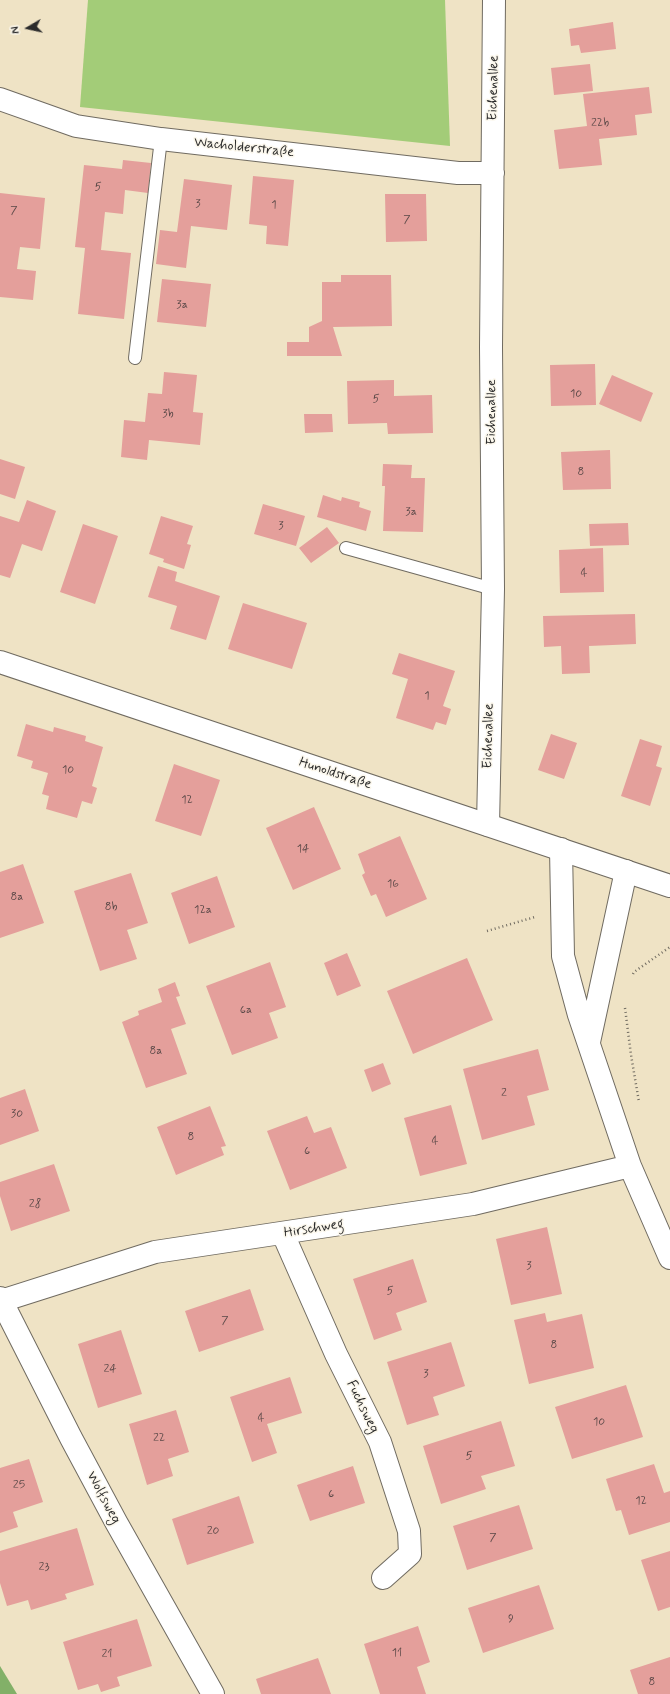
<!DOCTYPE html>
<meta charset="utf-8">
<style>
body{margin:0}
#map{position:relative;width:670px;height:1694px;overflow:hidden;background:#efe3c5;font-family:Mynerve,sans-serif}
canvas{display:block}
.north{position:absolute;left:8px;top:8px;width:40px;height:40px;-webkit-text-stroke:3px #fbf7ec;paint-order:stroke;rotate:261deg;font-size:11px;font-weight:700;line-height:16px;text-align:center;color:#2b2b2b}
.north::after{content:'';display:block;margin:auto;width:14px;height:18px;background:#2b2b2b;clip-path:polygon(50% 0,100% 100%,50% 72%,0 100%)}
</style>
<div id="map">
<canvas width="670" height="1694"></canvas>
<div class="north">N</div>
</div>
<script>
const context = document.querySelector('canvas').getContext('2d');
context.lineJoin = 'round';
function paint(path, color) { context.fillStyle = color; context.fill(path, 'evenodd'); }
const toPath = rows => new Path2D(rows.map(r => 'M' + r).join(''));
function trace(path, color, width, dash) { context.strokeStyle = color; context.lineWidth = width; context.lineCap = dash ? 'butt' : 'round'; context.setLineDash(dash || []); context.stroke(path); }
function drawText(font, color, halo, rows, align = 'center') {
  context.font = font + ' Mynerve,sans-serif'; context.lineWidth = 3; context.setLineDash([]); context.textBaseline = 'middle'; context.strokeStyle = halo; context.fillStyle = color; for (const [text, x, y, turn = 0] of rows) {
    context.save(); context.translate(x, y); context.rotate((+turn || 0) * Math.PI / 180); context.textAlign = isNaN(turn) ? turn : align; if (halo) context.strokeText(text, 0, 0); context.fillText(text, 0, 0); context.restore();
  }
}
paint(toPath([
 [88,0,445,0,450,146,80,107]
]), '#a3cc78');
paint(toPath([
 [0,1666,17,1694,0,1694]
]), '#82b068');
paint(toPath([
 [613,22,616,49,581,53,579,45,571,46,569,29],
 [590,64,593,91,554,95,551,68],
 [649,87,652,113,635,115,637,135,599,139,602,165,559,169,554,130,587,126,583,94],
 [123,160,151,163,148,193,125,190,123,214,105,212,101,250,131,253,124,319,78,314,85,248,75,247,84,165,122,169],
 [253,176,294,180,288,246,266,244,267,226,249,224],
 [184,179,232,185,227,230,191,226,186,268,156,264,160,230,177,232],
 [0,193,45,198,40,249,20,247,17,269,36,271,33,300,0,297],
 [385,194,426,194,427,241,386,242],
 [341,275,391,275,392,326,333,327,342,356,287,356,287,342,309,342,309,327,322,321,322,282,341,282],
 [162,279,211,284,206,327,157,322],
 [595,364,596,405,551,406,550,365],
 [164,372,197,375,193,412,203,413,200,445,149,440,147,460,121,457,124,420,145,422,148,393,162,394],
 [612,375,653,393,641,422,599,404],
 [394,380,394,396,432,395,433,433,388,434,387,423,348,424,347,381],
 [304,414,332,414,333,432,305,433],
 [610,450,611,489,563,490,561,452],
 [0,459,25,467,15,499,0,494],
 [383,464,412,465,411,478,425,478,423,532,383,531,385,486,382,486],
 [323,495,341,501,342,497,360,502,359,507,371,511,366,531,317,517],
 [27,500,56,511,42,551,22,544,10,578,0,575,0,516,19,522],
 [263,504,305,516,296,546,254,534],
 [161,516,193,526,187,544,191,545,184,569,163,562,164,559,149,554],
 [628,523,629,545,590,546,589,524],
 [83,524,118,536,95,604,60,592],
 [327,527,339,543,311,563,299,548],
 [603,548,604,592,560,593,559,550],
 [158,566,177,572,175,581,220,596,206,640,170,629,177,606,148,597],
 [243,603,307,623,292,669,228,649],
 [635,614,636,644,589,646,590,673,562,674,561,646,544,647,543,616],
 [399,653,455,671,443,706,451,709,446,725,436,722,433,730,396,718,408,679,392,674],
 [26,724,53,732,54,727,86,736,85,741,103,747,92,786,97,788,92,804,82,801,77,818,46,809,49,796,42,794,48,773,31,768,33,761,17,756],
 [551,734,577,743,564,779,538,770],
 [640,739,662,746,656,766,662,768,650,806,621,796],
 [174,764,220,780,201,836,155,821],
 [314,807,341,869,293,890,266,828],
 [400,836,427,899,386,917,376,894,371,896,362,875,365,873,358,854],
 [23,864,44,923,0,938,0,872],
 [131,873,148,923,127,930,137,959,100,971,74,891],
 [217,876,235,927,189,944,171,893],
 [347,953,361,986,337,996,324,963],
 [467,958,493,1020,413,1054,387,991],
 [270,962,286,1007,269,1013,278,1038,232,1055,206,986],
 [175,982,180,996,176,997,186,1024,171,1029,187,1074,146,1088,122,1022,139,1015,138,1011,162,1002,158,989],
 [538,1049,549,1090,527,1096,535,1125,482,1140,463,1069],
 [383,1063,391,1084,372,1092,364,1070],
 [25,1089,39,1131,0,1145,0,1098],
 [451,1105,467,1164,420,1176,404,1118],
 [210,1106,226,1146,221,1147,224,1155,176,1175,157,1127],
 [307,1116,314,1133,331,1127,347,1168,290,1190,267,1131],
 [54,1164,70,1211,11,1231,0,1196,0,1182],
 [547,1227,562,1294,511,1305,496,1239],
 [413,1259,427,1302,396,1313,402,1330,374,1340,353,1279],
 [250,1289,264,1330,199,1352,185,1311],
 [545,1313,547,1322,582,1314,594,1368,529,1384,514,1320],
 [121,1330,142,1394,98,1408,78,1344],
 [451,1342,465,1386,433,1397,439,1415,407,1425,387,1362],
 [290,1377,302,1413,267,1424,277,1453,252,1462,230,1397],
 [626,1385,643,1437,572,1459,555,1407],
 [176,1410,189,1452,168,1459,173,1476,147,1485,129,1424],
 [501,1421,515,1466,481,1476,486,1489,441,1504,423,1446],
 [29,1459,43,1502,13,1512,18,1527,0,1533,0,1468],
 [654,1464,664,1493,670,1491,670,1522,629,1535,621,1510,616,1511,606,1479],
 [353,1466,365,1503,310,1521,297,1485],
 [239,1496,254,1543,187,1565,172,1519],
 [519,1505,533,1549,467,1570,453,1526],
 [77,1528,94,1585,65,1594,67,1599,31,1610,28,1600,7,1606,0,1583,0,1551],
 [670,1551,670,1607,658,1611,641,1560],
 [539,1585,554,1629,483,1653,468,1608],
 [137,1619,152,1666,117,1677,120,1686,101,1692,98,1684,78,1690,63,1642],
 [418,1626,430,1662,417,1667,426,1694,380,1694,364,1644],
 [670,1657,670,1694,638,1694,630,1670],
 [318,1658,331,1694,261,1694,256,1679]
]), '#e49f9b');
const service = toPath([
 [135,358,161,139],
 [346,548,493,589]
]);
const minor = toPath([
 [0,99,76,126,161,139,458,173,493,173],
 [488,825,493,589,491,347,494,0],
 [561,849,563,956,579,1015,630,1166,670,1258],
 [589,1042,626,871],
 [283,1234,336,1354,380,1442,409,1531,410,1554,383,1578],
 [0,1298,71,1438,116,1522,213,1694],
 [1,1301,155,1252,473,1204,630,1166]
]);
const tertiary = toPath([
 [0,662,670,886]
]);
trace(service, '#706b61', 14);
trace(minor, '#706b61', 24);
trace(tertiary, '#706b61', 24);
trace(toPath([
 [487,931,535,917],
 [633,974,634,972,670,947],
 [625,1008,631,1055,639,1102]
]), '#706b61', 2.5, [1, 3]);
trace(service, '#fff', 12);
trace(minor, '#fff', 22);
trace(tertiary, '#fff', 22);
drawText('12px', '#594847', null, [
 ["22b",600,123],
 ["5",98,187],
 ["3",198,204],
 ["1",274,205],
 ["7",14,211],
 ["7",407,220],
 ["3a",182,305],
 ["10",576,394],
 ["5",376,399],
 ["3b",168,414],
 ["8",581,472],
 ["3a",411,512],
 ["3",281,526],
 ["4",584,573],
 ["1",427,696],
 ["10",68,770],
 ["12",187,800],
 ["14",303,849],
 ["16",393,884],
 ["8a",17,897],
 ["8b",111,907],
 ["12a",203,910],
 ["6a",246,1010],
 ["8a",156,1051],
 ["2",504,1093],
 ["30",17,1114],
 ["8",191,1137],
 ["4",435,1141],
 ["6",307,1151],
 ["28",35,1204],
 ["3",529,1266],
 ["5",390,1291],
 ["7",225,1321],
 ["8",554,1345],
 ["24",110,1369],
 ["3",426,1374],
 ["4",261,1418],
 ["10",599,1422],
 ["22",159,1438],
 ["5",469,1456],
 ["25",19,1485],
 ["6",331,1494],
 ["12",641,1501],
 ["20",213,1531],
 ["7",493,1538],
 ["23",44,1567],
 ["9",511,1619],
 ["11",397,1653],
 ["21",107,1654],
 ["8",652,1682]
]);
drawText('14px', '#2b2b2b', '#fbf7ec', [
 ["Eichenallee",494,88,-89],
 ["Wacholderstraße",244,148,6],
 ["Eichenallee",492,412,-90],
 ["Eichenallee",489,736,-89],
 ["Hunoldstraße",335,774,18],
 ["Hirschweg",314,1229,-9],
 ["Fuchsweg",362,1407,64],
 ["Wolfsweg",103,1498,62]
]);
</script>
